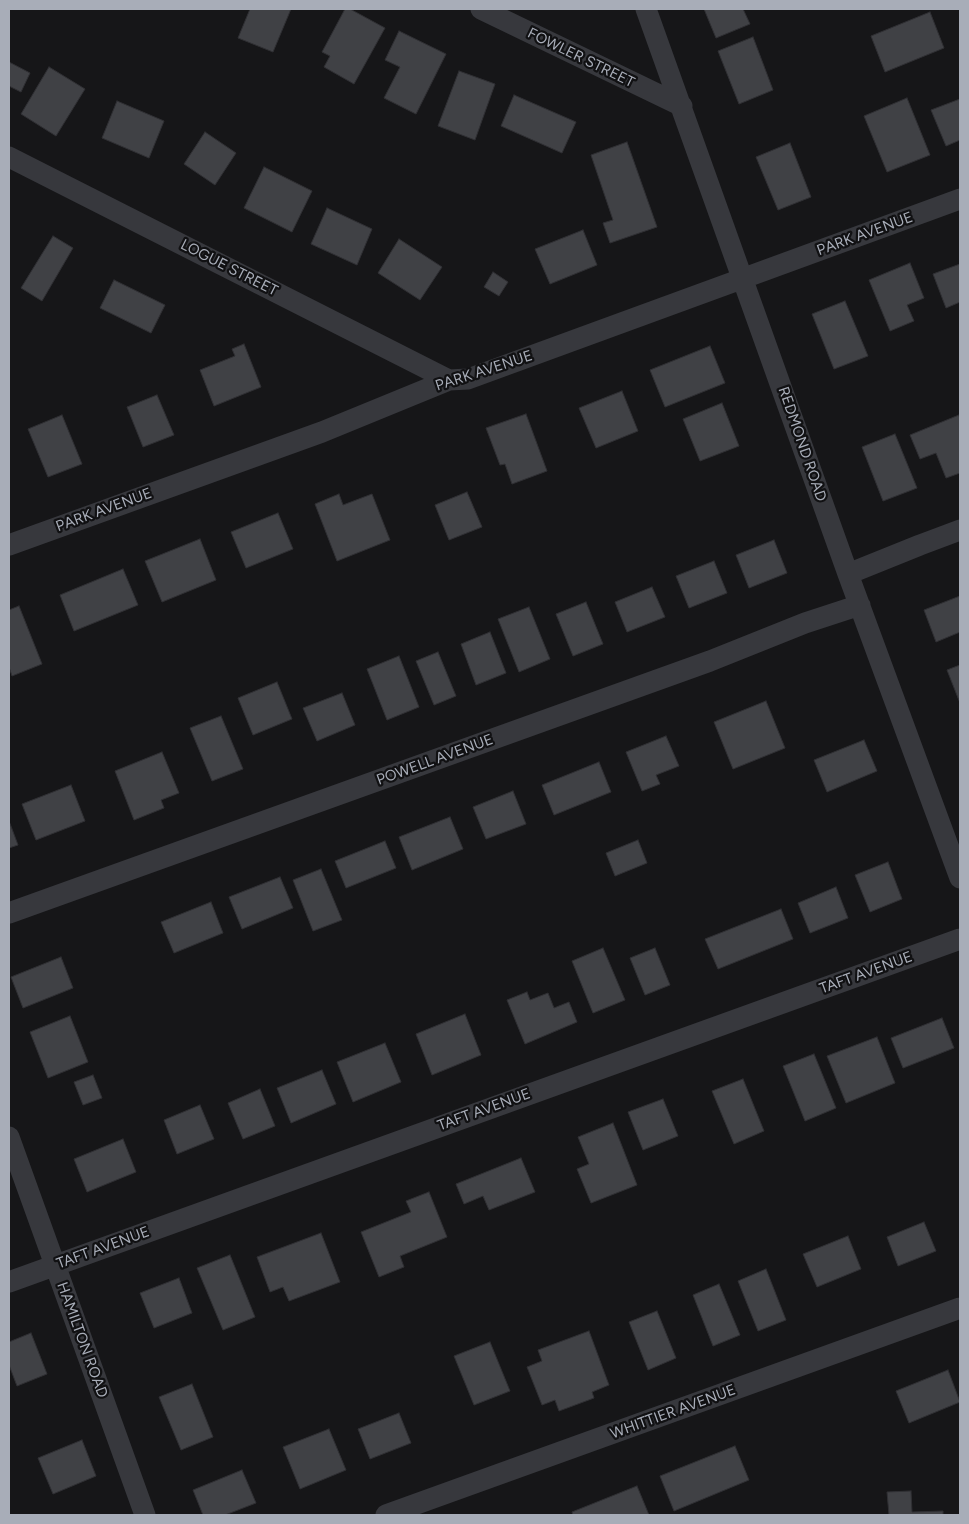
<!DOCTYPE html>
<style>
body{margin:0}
#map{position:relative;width:969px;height:1524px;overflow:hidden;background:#161618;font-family:Figtree,sans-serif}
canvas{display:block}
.frame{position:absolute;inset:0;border:10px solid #a8adb8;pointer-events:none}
</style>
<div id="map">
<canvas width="969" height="1524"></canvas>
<div class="frame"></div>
</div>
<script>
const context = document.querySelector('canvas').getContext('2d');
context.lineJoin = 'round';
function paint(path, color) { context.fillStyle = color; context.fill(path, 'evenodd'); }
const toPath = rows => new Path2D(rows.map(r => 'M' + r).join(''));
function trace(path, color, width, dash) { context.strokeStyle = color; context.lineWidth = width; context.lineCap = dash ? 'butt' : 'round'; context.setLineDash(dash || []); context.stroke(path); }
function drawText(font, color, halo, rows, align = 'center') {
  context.font = font + ' Figtree,sans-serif'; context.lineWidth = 4.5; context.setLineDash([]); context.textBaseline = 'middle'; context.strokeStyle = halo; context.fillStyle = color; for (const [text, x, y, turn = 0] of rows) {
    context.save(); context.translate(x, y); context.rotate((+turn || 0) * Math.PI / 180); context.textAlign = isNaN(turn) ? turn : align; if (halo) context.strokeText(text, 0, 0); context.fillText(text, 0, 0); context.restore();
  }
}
const building = toPath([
 [250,9,291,9,273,52,238,38,250,9],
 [345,9,350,9,385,28,354,84,324,67,330,56,322,52,345,9],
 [704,9,743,9,750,24,716,38,704,9],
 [930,12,944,48,885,72,871,36,930,12],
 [399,31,446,54,416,114,384,98,400,67,385,60,399,31],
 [753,37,773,90,739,104,718,51,753,37],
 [9,62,30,73,21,92,9,86,9,62],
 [49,67,85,89,56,136,21,114,49,67],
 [459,71,495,84,475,140,438,126,459,71],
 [514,95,576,122,562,153,501,126,514,95],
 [907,98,930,155,887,172,864,116,907,98],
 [960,99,960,140,946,146,931,110,960,99],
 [117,101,164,121,149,158,102,138,117,101],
 [205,132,236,153,215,185,184,164,205,132],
 [627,142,657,227,610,243,603,223,613,220,591,155,627,142],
 [790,143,811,197,778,210,756,157,790,143],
 [264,167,312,191,292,232,244,208,264,167],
 [327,208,372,229,357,265,311,244,327,208],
 [583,230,597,265,550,284,535,249,583,230],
 [53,236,73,248,42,301,21,288,53,236],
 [399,239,442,267,420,300,378,273,399,239],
 [910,263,924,298,907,305,914,321,890,331,869,280,910,263],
 [960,264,960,302,946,308,933,274,960,264],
 [493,272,508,282,499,296,484,287,493,272],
 [114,280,165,305,151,333,100,308,114,280],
 [845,301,868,356,834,369,812,314,845,301],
 [244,344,261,387,214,406,200,370,235,356,232,349,244,344],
 [710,346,725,383,665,407,650,370,710,346],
 [622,391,638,431,596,448,579,408,622,391],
 [157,395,174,435,143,447,127,407,157,395],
 [722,403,739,446,700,461,683,419,722,403],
 [526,414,547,471,512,484,505,464,500,465,486,428,526,414],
 [62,415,82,464,48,477,28,429,62,415],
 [959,415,960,420,960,473,946,478,936,453,920,459,910,435,959,415],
 [895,434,917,488,883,501,862,447,895,434],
 [467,492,482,527,449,540,435,505,467,492],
 [339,494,343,505,372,494,390,540,337,561,315,504,339,494],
 [278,513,293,549,246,568,231,532,278,513],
 [200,539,216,580,162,602,145,561,200,539],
 [774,540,787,573,749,588,736,555,774,540],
 [714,561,727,593,689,608,676,576,714,561],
 [123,569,138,605,74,631,60,595,123,569],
 [652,587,665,617,627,632,615,602,652,587],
 [960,596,960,632,936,642,924,610,960,596],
 [586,602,603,644,573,656,556,614,586,602],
 [19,606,42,664,12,676,9,667,9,610,19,606],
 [529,607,550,659,519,672,498,619,529,607],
 [490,632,506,673,476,685,461,644,490,632],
 [438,652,456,696,434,705,416,661,438,652],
 [399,656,419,707,387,720,367,669,399,656],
 [960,665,960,703,947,670,960,665],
 [277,682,292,719,253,735,238,698,277,682],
 [342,693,355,725,317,741,303,708,342,693],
 [766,701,785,748,733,769,714,722,766,701],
 [221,716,243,769,212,781,190,728,221,716],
 [666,736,679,766,656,775,660,784,642,791,626,752,666,736],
 [864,740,877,771,827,792,814,760,864,740],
 [162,752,179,793,161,800,164,808,134,820,115,771,162,752],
 [599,762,611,792,554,815,542,785,599,762],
 [71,785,85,821,36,840,22,804,71,785],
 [513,791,526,824,486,839,473,807,513,791],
 [450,817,463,849,412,870,399,837,450,817],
 [9,821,18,845,9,848,9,821],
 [638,840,647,863,615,876,606,853,638,840],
 [385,841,396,868,346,888,335,861,385,841],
 [888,862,902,899,870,912,855,875,888,862],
 [321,869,342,920,313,931,293,880,321,869],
 [280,877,293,908,242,929,229,897,280,877],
 [836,887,848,918,810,933,798,903,836,887],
 [211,902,223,933,174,953,161,922,211,902],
 [781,909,793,939,718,969,705,939,781,909],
 [603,948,625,1000,593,1013,572,961,603,948],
 [655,948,670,985,645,995,630,958,655,948],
 [61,957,73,988,23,1008,11,977,61,957],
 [527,992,530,1000,548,993,554,1008,569,1002,577,1022,525,1044,507,1000,527,992],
 [465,1014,481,1055,432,1075,416,1034,465,1014],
 [70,1016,88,1062,48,1078,30,1032,70,1016],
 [942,1018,954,1048,903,1068,891,1038,942,1018],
 [877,1037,895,1083,846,1103,827,1056,877,1037],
 [385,1043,401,1082,353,1102,337,1062,385,1043],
 [814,1054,836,1108,805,1121,783,1066,814,1054],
 [322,1070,336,1104,291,1123,277,1088,322,1070],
 [93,1075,102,1098,83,1105,74,1082,93,1075],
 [743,1079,764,1131,734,1144,712,1091,743,1079],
 [260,1089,275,1126,243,1139,228,1103,260,1089],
 [663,1099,678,1136,643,1150,628,1112,663,1099],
 [200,1105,214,1139,177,1154,164,1120,200,1105],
 [613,1123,637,1185,591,1203,577,1169,589,1164,578,1137,613,1123],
 [123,1139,136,1172,87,1192,74,1159,123,1139],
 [521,1158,535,1192,489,1210,483,1196,464,1204,456,1184,521,1158],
 [429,1192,447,1237,400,1256,404,1267,379,1277,361,1232,411,1212,406,1201,429,1192],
 [924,1222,936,1251,898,1266,887,1237,924,1222],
 [321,1233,340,1282,289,1301,283,1287,270,1292,257,1257,321,1233],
 [848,1236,861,1269,817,1287,803,1254,848,1236],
 [230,1255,255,1317,223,1330,197,1268,230,1255],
 [766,1269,786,1320,758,1331,738,1281,766,1269],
 [179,1278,192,1313,154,1328,140,1293,179,1278],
 [719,1284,740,1335,713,1346,693,1295,719,1284],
 [657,1311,676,1358,648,1370,629,1322,657,1311],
 [589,1331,609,1385,592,1392,594,1398,559,1411,555,1400,542,1405,527,1367,542,1361,538,1350,589,1331],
 [31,1333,47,1374,17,1386,9,1365,9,1342,31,1333],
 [490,1342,510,1391,474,1405,454,1356,490,1342],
 [948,1370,960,1402,909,1423,896,1391,948,1370],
 [192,1384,213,1437,181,1450,159,1397,192,1384],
 [399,1413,411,1443,370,1459,358,1429,399,1413],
 [329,1429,346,1470,300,1489,283,1447,329,1429],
 [82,1440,96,1476,53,1494,38,1458,82,1440],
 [735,1446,749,1480,674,1511,660,1476,735,1446],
 [242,1470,256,1503,225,1515,203,1515,193,1490,242,1470],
 [637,1486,649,1515,573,1515,572,1512,637,1486],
 [911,1491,912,1512,943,1511,943,1515,889,1515,887,1492,911,1491]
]);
paint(building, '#404145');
trace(building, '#303034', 1);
trace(toPath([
 [481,9,682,106],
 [646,9,848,574,960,878],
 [9,157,449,380],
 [9,545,322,432,449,380,468,379,960,199],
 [848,574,920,545,960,530],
 [9,913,710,661,805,623,860,605],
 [9,1137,145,1515],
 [9,1282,960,939],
 [386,1515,960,1308]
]), '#37383d', 21);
drawText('15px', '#a8adb8', '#111113', [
 ["FOWLER STREET",581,58,26],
 ["PARK AVENUE",865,234,-20],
 ["LOGUE STREET",229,268,27],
 ["PARK AVENUE",484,371,-18],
 ["REDMOND ROAD",802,444,71],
 ["PARK AVENUE",104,510,-20],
 ["POWELL AVENUE",435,760,-20],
 ["TAFT AVENUE",866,973,-20],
 ["TAFT AVENUE",484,1110,-20],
 ["TAFT AVENUE",103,1248,-20],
 ["HAMILTON ROAD",82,1340,70],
 ["WHITTIER AVENUE",673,1412,-20]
]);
</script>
